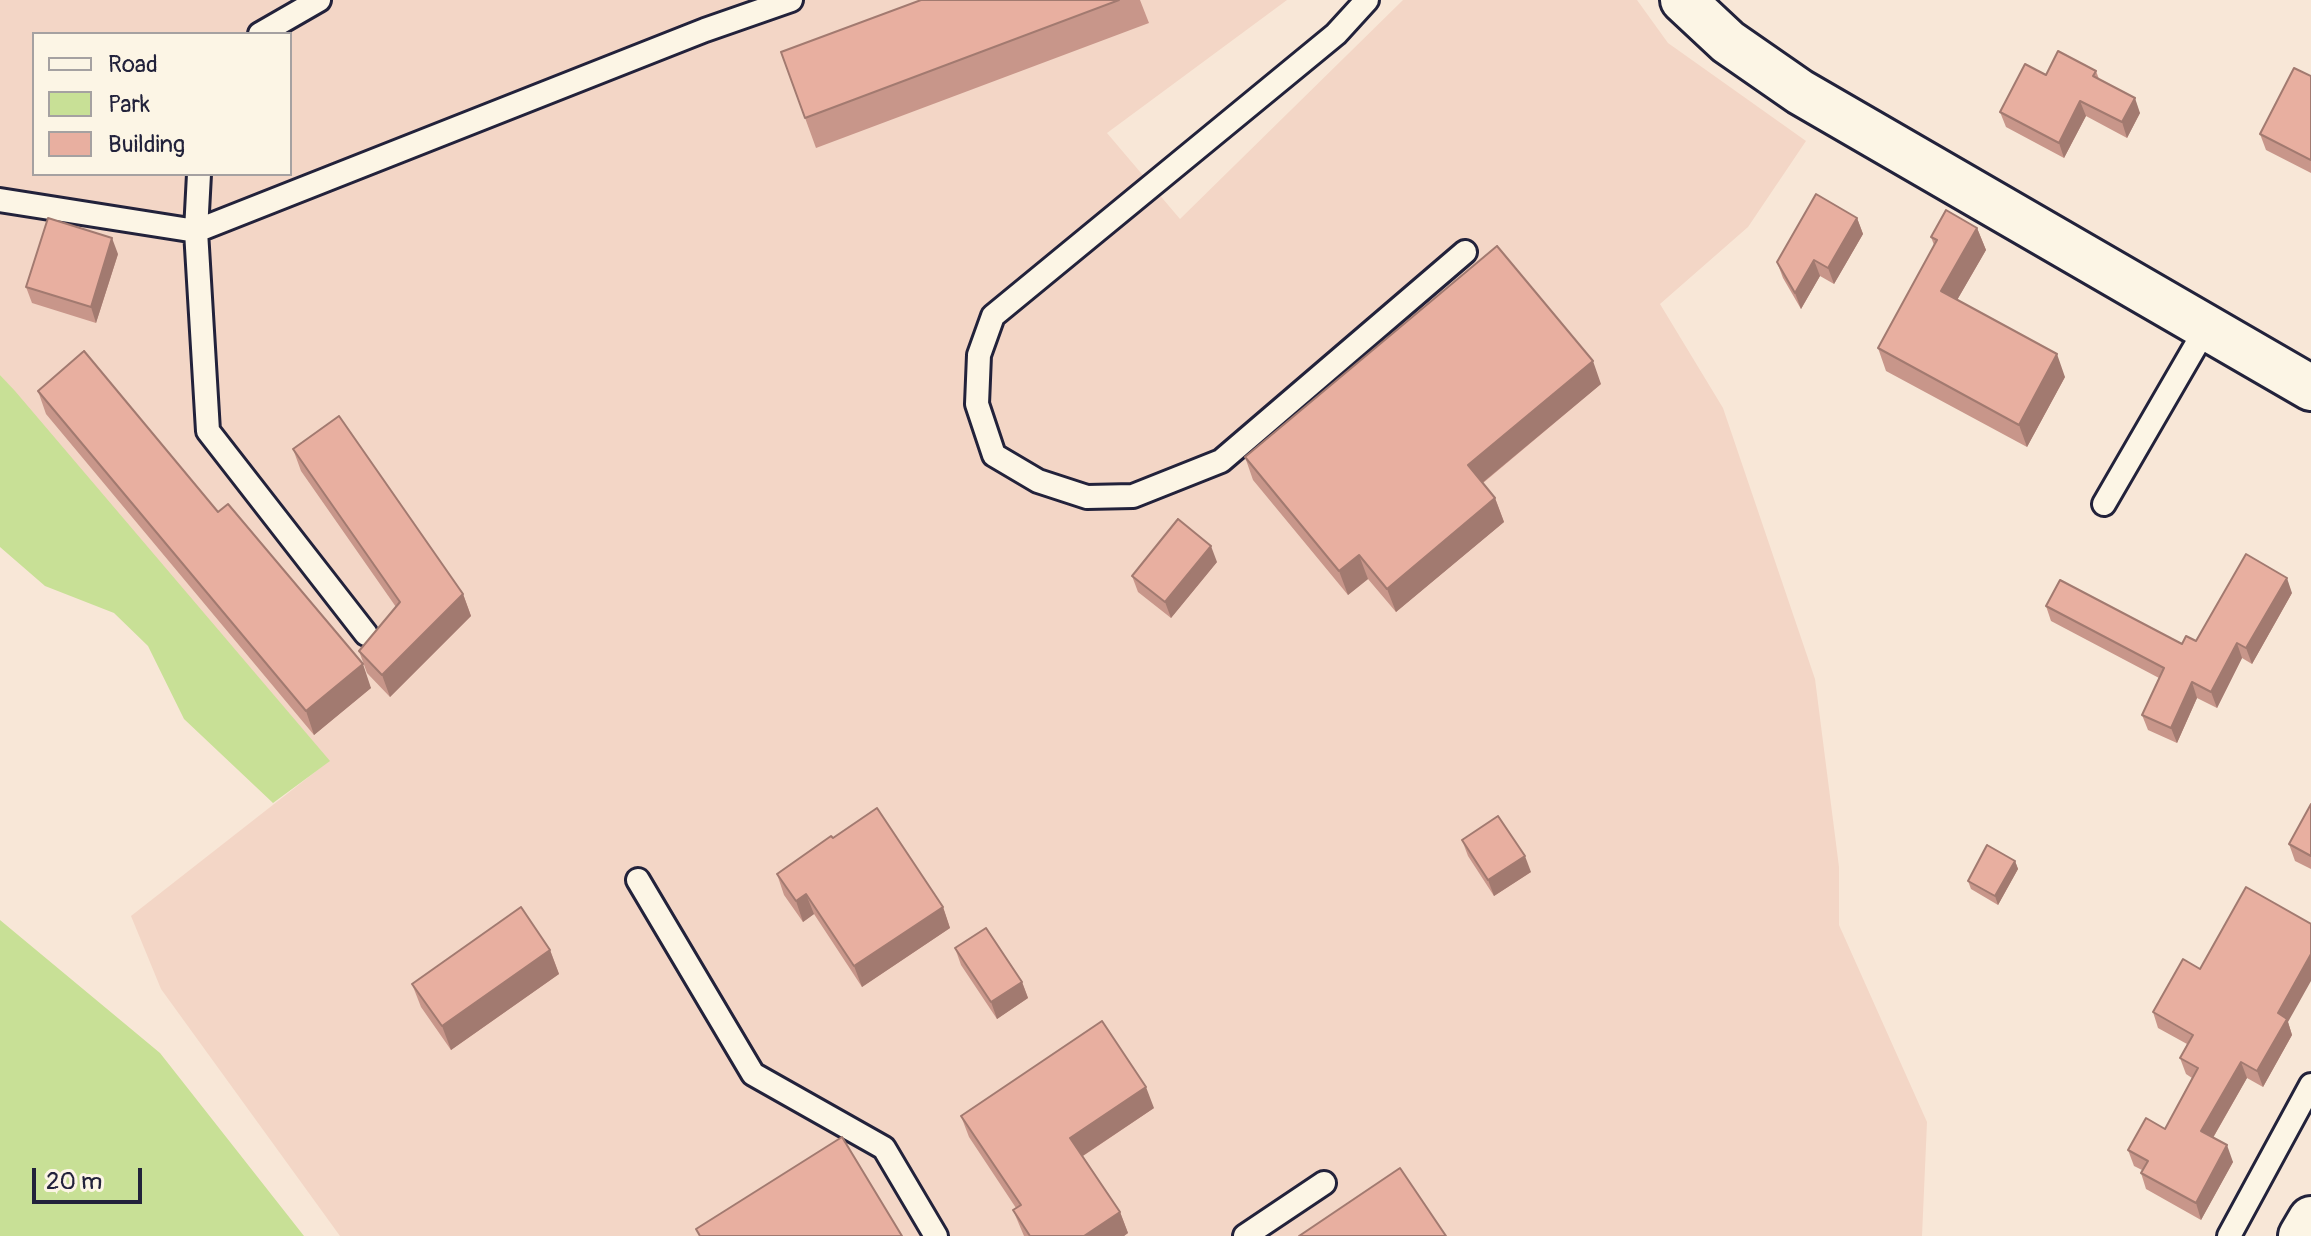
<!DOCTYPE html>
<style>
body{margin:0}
#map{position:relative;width:2311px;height:1236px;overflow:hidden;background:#f8e7d7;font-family:Pangolin,sans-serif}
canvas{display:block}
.legend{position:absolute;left:32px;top:32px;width:260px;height:144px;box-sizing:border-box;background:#fcf5e5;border:2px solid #a5a1a1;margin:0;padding:10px 14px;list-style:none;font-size:24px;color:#22223b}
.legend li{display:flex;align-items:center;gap:16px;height:40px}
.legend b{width:40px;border:2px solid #a5a1a1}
.scale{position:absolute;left:32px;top:1168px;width:110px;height:36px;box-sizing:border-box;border:4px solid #22223b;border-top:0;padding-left:10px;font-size:24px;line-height:28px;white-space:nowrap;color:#22223b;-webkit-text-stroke:6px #fcf5e5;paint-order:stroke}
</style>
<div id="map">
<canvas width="2311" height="1236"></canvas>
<ul class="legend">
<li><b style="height:10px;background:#fcf5e5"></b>Road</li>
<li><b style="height:22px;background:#c8e096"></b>Park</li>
<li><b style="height:22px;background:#e8afa0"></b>Building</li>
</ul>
<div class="scale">20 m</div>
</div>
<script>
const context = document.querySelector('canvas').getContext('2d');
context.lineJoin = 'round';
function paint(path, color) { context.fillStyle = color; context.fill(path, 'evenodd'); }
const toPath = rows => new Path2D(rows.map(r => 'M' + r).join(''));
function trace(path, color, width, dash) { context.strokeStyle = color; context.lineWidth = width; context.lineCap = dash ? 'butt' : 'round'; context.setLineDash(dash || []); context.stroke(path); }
paint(toPath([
 [0,0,1287,0,1107,133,1180,219,1403,0,1637,0,1668,43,1806,141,1748,227,1660,304,1723,408,1815,679,1839,867,1839,925,1927,1122,1922,1236,340,1236,161,989,131,916,329,761,0,375],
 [34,34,290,34,290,174,34,174]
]), '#f3d6c6');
paint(toPath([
 [0,375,15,391,330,761,273,803,184,719,148,646,114,613,45,586,0,547],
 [0,920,160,1053,304,1236,0,1236]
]), '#c8e096');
const lane = toPath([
 [1367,0,1336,34,993,316,979,355,977,404,994,455,1038,481,1087,497,1133,496,1221,461,1465,252],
 [260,34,319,0],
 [0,200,196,231,199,174],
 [2104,504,2206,328],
 [366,634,208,431,196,231,705,30,791,0],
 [638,880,753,1074,884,1148,936,1236],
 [1245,1236,1324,1183],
 [2229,1236,2311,1085]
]);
const street = toPath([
 [2301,1236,2311,1219]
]);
const secondary = toPath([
 [1683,0,1728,42,1800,92,2311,388]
]);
trace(lane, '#22223b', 28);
trace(street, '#22223b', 50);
trace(secondary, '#22223b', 50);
trace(lane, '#fcf5e5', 22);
trace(street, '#fcf5e5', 44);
trace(secondary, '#fcf5e5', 44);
paint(toPath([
 [921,0,1140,0,1149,23,816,148,781,52],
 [2096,71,2099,79,2140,113,2127,138,2086,116,2064,158,2006,127,2000,112,2046,75],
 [2311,76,2311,173,2266,150,2260,134],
 [1857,218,1863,234,1834,284,1820,276,1801,309,1783,278,1777,262],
 [1977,228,1986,250,1957,300,2065,377,2027,447,1886,371,1878,348,1934,245,1931,237],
 [118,254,96,323,32,303,26,287],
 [1601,384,1483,483,1495,498,1504,522,1396,612,1368,579,1348,595,1253,480,1245,457],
 [38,391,218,512,371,688,314,735,46,414],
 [293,449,463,594,471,616,390,697,367,673,359,651,396,607,301,471],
 [1217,562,1171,618,1138,592,1132,576],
 [2292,593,2252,664,2242,658,2217,708,2197,698,2177,743,2148,730,2142,715,2159,678,2051,621,2046,606,2182,644,2196,641],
 [2311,804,2311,869,2295,861,2289,844],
 [833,838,943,907,950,928,862,987,814,914,803,922,784,895,777,874],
 [1462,840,1531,872,1494,896,1468,856],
 [2015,861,2018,869,1998,905,1971,889,1968,881],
 [955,948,1022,982,1028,998,997,1019,961,965],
 [550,950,559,974,451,1050,421,1007,412,984],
 [2153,1012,2288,1022,2292,1035,2263,1087,2247,1078,2213,1138,2233,1162,2201,1220,2146,1189,2141,1173,2142,1170,2134,1166,2128,1150,2165,1129,2192,1078,2186,1074,2180,1058,2187,1044,2158,1028],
 [1154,1108,1083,1156,1120,1212,1128,1233,1124,1236,1024,1236,1013,1210,1016,1208,969,1137,961,1116]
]), '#c8968a');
paint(toPath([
 [2135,98,2140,113,2127,138,2122,122],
 [2080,101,2086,116,2064,158,2059,143],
 [1857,218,1863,234,1834,284,1828,268],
 [1977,228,1986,250,1949,314,1941,291],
 [112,238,118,254,96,323,91,307],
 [1814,260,1820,276,1801,309,1795,293],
 [2057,354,2065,377,2027,447,2019,425],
 [1593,361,1601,384,1476,488,1468,465],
 [1495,498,1504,522,1396,612,1387,589],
 [1211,546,1217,562,1171,618,1165,602],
 [1359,555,1368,579,1348,595,1339,571],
 [2287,578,2292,593,2252,664,2246,648],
 [463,594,471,616,390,697,382,675],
 [2237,643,2242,658,2217,708,2211,692],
 [363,664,371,688,314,735,306,711],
 [2192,682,2197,698,2177,743,2171,728],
 [1525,856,1531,872,1494,896,1488,880],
 [2015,861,2018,869,1998,905,1995,896],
 [806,894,814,914,803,922,796,901],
 [943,907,950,928,862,987,854,966],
 [550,950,559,974,451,1050,442,1026],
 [2311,954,2311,981,2288,1022,2292,1035,2263,1087,2257,1071,2278,1013],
 [1022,982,1028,998,997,1019,991,1002],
 [2241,1062,2247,1078,2207,1148,2201,1131],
 [1146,1087,1154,1108,1078,1159,1070,1138],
 [2227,1145,2233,1162,2201,1220,2196,1203],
 [1120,1212,1128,1233,1124,1236,1084,1236]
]), '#a27a70');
const building = toPath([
 [921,0,1119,0,805,118,781,52,921,0],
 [2058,51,2096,71,2093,76,2135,98,2122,122,2080,101,2059,143,2000,112,2025,64,2046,75,2058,51],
 [2294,68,2311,76,2311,160,2260,134,2294,68],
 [1816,194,1857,218,1828,268,1814,260,1795,293,1777,262,1816,194],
 [1946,210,1977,228,1941,291,2057,354,2019,425,1878,348,1937,240,1931,237,1946,210],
 [48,218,112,238,91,307,26,287,48,218],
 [1497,246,1593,361,1468,465,1495,498,1387,589,1359,555,1339,571,1245,457,1497,246],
 [84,351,218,512,228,504,363,664,306,711,38,391,84,351],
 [339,416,463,594,382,675,359,651,400,602,293,449,339,416],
 [1178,519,1211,546,1165,602,1132,576,1178,519],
 [2246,554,2287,578,2246,648,2237,643,2211,692,2192,682,2171,728,2142,715,2164,668,2046,606,2060,580,2182,644,2186,636,2196,641,2246,554],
 [2311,804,2311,856,2289,844,2311,804],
 [877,808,943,907,854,966,806,894,796,901,777,874,831,836,833,838,877,808],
 [1498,816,1525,856,1488,880,1462,840,1498,816],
 [1987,845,2015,861,1995,896,1968,881,1987,845],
 [2246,887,2311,924,2311,954,2278,1013,2287,1019,2257,1071,2241,1062,2201,1131,2227,1145,2196,1203,2141,1173,2148,1161,2128,1150,2146,1118,2165,1129,2198,1068,2180,1058,2193,1035,2153,1012,2183,959,2200,969,2246,887],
 [521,907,550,950,442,1026,412,984,521,907],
 [986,928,1022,982,991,1002,955,948,986,928],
 [1102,1021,1146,1087,1070,1138,1120,1212,1084,1236,1030,1236,1013,1210,1021,1205,961,1116,1102,1021],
 [842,1137,902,1236,700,1236,696,1229,842,1137],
 [1400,1168,1446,1236,1299,1236,1400,1168]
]);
paint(building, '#e8afa0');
trace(building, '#a27a70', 2);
</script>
